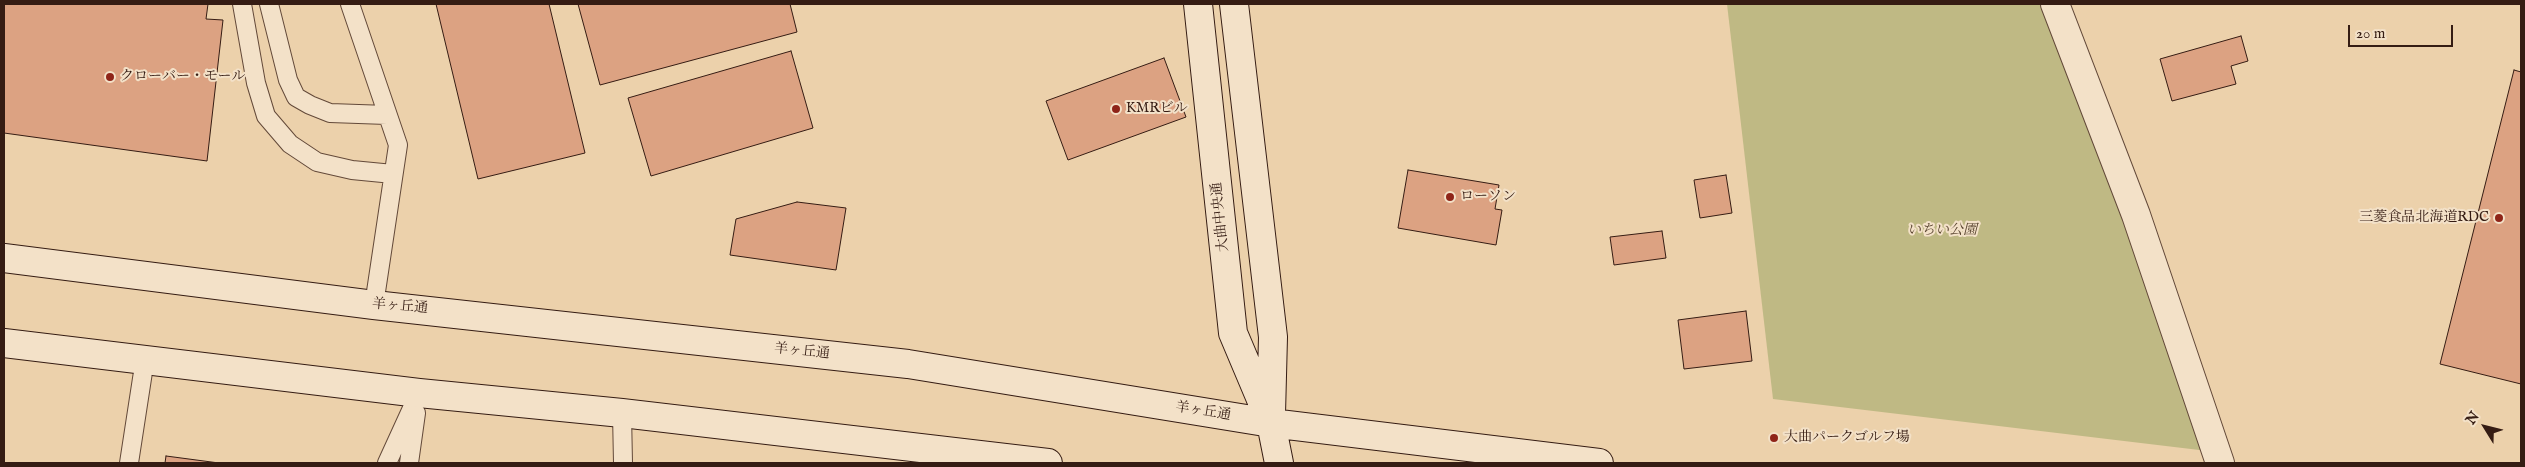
<!DOCTYPE html>
<meta charset="utf-8">
<style>
body{margin:0}
#map{position:relative;width:2525px;height:467px;overflow:hidden;background:#ecd1ab;font-family:"IM FELL English",serif}
canvas{display:block}
.frame{position:absolute;inset:0;border:5px solid #351c13;pointer-events:none}
.north{position:absolute;left:2460px;top:402px;width:50px;height:50px;-webkit-text-stroke:4px #f3e1c8;paint-order:stroke;rotate:306deg;font-size:14px;font-weight:700;line-height:20px;text-align:center;color:#351c13}
.north::after{content:'';display:block;margin:auto;width:18px;height:22px;background:#351c13;clip-path:polygon(50% 0,100% 100%,50% 72%,0 100%)}
.scale{position:absolute;left:2348px;top:25px;width:105px;height:22px;box-sizing:border-box;border:2px solid #351c13;border-top:0;padding-left:6px;font-size:15px;line-height:18px;white-space:nowrap;color:#351c13;-webkit-text-stroke:4px #f3e1c8;paint-order:stroke}
</style>
<div id="map">
<canvas width="2525" height="467"></canvas>
<div class="frame"></div>
<div class="north">N</div>
<div class="scale">20 m</div>
</div>
<script>
const context = document.querySelector('canvas').getContext('2d');
context.lineJoin = 'round';
function paint(path, color) { context.fillStyle = color; context.fill(path, 'evenodd'); }
const toPath = rows => new Path2D(rows.map(r => 'M' + r).join(''));
function trace(path, color, width, dash) { context.strokeStyle = color; context.lineWidth = width; context.lineCap = dash ? 'butt' : 'round'; context.setLineDash(dash || []); context.stroke(path); }
function drawText(font, color, halo, rows, align = 'center') {
  context.font = font + ' "IM FELL English","Noto Serif JP",serif'; context.lineWidth = 4; context.setLineDash([]); context.textBaseline = 'middle'; context.strokeStyle = halo; context.fillStyle = color; for (const [text, x, y, turn = 0] of rows) {
    context.save(); context.translate(x, y); context.rotate((+turn || 0) * Math.PI / 180); context.textAlign = isNaN(turn) ? turn : align; if (halo) context.strokeText(text, 0, 0); context.fillText(text, 0, 0); context.restore();
  }
}
paint(toPath([
 [1727,4,2055,4,2216,452,1773,399]
]), '#bfb984');
const building = toPath([
 [4,4,208,4,206,19,223,20,207,161,4,133,4,4],
 [436,4,549,4,585,153,478,179,436,4],
 [578,4,790,4,797,32,600,85,578,4],
 [2241,36,2248,61,2231,66,2236,84,2172,101,2160,59,2241,36],
 [791,51,813,128,651,176,628,98,791,51],
 [1164,58,1186,117,1068,160,1046,101,1164,58],
 [2514,70,2521,72,2521,384,2440,364,2514,70],
 [1408,170,1499,185,1495,209,1502,210,1496,245,1398,228,1408,170],
 [1726,175,1732,213,1700,218,1694,180,1726,175],
 [797,202,846,208,836,270,730,255,736,219,797,202],
 [1662,231,1666,258,1614,265,1610,237,1662,231],
 [1746,311,1752,361,1684,369,1678,320,1746,311],
 [166,456,219,463,165,463,166,456]
]);
paint(building, '#dca282');
trace(building, '#351c13', 1);
const lane = toPath([
 [242,4,256,83,266,116,290,144,317,162,352,170,393,174],
 [269,4,288,80,296,97,310,105,330,113,387,115],
 [350,4,398,145,374,305],
 [622,413,623,463],
 [129,463,145,359],
 [387,463,419,393],
 [409,463,416,413]
]);
const street = toPath([
 [2055,4,2136,215,2220,463]
]);
const secondary = toPath([
 [1198,4,1233,333,1271,423,1279,463],
 [1234,4,1273,337,1271,414],
 [4,258,374,305,908,364,1271,423,1599,463],
 [4,343,419,393,622,413,1048,463]
]);
trace(lane, '#634939', 20);
trace(street, '#634939', 30);
trace(secondary, '#351c13', 30);
trace(lane, '#f3e1c8', 18);
trace(street, '#f3e1c8', 28);
trace(secondary, '#f3e1c8', 28);
for (const [x, y, r, color] of [
 [110,77,5,"#8f2418"],
 [1116,109,5,"#8f2418"],
 [1450,197,5,"#8f2418"],
 [2499,218,5,"#8f2418"],
 [1774,438,5,"#8f2418"]
]) { const dot = new Path2D(); dot.arc(x, y, r, 0, 2 * Math.PI); context.fillStyle = color; context.fill(dot); trace(dot, '#f3e1c8', 2); }
drawText('14px', '#351c13', '#f3e1c8', [
 ["クローバー・モール",120,77],
 ["KMRビル",1126,109],
 ["ローソン",1460,197],
 ["三菱食品北海道RDC",2489,218,"right"],
 ["大曲パークゴルフ場",1784,438]
], 'left');
drawText('14px', '#351c13', '#f3e1c8', [
 ["大曲中央通",1221,217,-96],
 ["羊ヶ丘通",400,307,5],
 ["羊ヶ丘通",802,352,6],
 ["羊ヶ丘通",1203,412,9]
]);
drawText('italic 14px', '#58432f', '#f3e1c8', [
 ["いちい公園",1942,231]
]);
</script>
